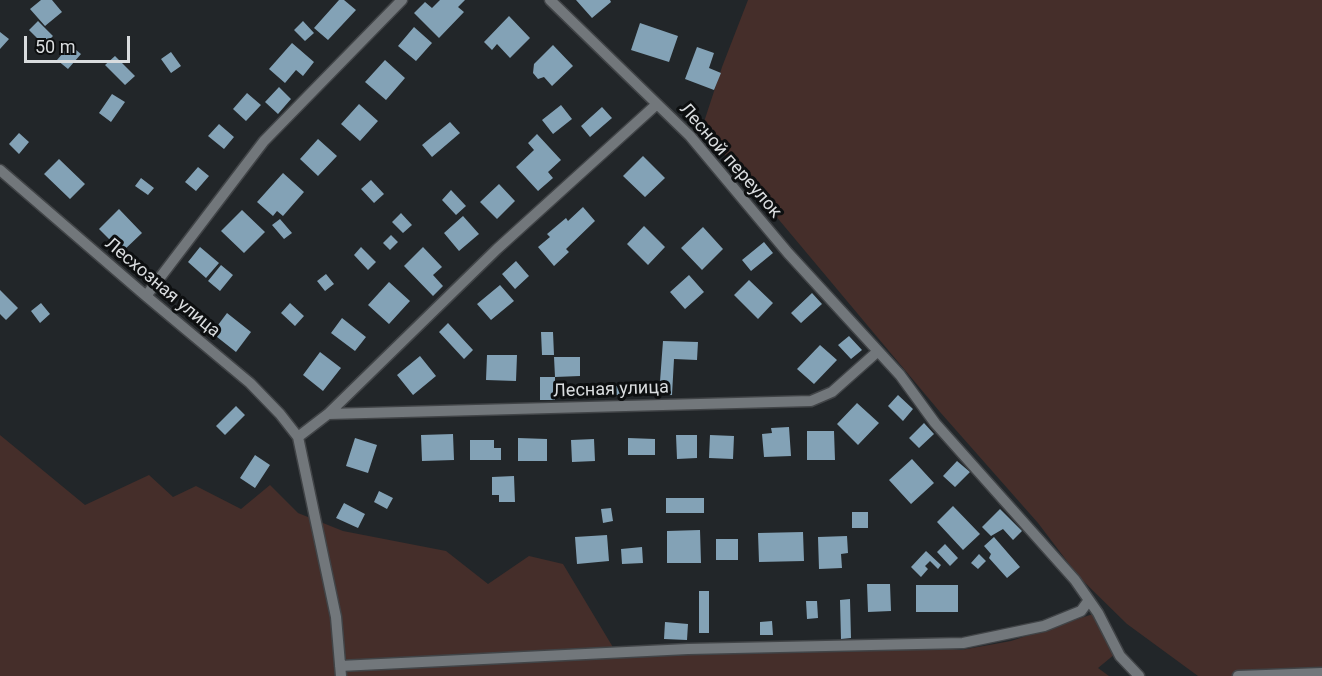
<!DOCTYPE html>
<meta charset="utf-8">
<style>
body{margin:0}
#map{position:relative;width:1322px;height:676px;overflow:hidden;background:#222629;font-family:Roboto,sans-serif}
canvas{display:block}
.scale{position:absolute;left:24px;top:36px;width:106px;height:27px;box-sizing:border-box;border:3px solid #d9dcde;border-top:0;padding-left:8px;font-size:18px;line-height:21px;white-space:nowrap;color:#d9dcde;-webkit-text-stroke:4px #0d0f10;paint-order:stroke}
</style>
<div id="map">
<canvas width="1322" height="676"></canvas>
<div class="scale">50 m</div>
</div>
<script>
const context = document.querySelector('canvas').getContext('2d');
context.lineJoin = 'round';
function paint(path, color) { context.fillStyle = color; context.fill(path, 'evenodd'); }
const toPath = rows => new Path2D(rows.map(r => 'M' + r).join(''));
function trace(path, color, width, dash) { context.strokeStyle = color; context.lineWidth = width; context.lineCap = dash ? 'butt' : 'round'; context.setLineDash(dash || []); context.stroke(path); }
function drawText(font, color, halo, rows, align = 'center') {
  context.font = font + ' Roboto,sans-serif'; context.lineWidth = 6; context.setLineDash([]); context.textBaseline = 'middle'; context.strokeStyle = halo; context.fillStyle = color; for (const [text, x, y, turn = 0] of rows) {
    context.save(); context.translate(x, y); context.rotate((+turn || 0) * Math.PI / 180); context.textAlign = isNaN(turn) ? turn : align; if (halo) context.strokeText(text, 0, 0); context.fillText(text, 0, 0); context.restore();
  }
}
paint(toPath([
 [748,0,1322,0,1322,676,1198,676,1127,624,1079,577,1038,523,940,412,702,128,722,67],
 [0,435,85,505,149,475,173,497,196,486,241,509,270,485,298,513,343,531,446,551,488,584,529,556,563,564,617,654,920,645,961,650,1011,641,1093,614,1115,654,1098,668,1109,676,0,676]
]), '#452e2a');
paint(toPath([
 [41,0,52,0,62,12,45,26,30,9],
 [339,0,344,0,356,10,328,40,314,28],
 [440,0,465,0,458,7,464,12,439,38,414,13,425,2,432,8],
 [576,0,610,0,611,2,592,18],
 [509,16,530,38,510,58,497,44,492,50,484,42],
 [38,21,53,36,44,45,29,30],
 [303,21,314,33,305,41,294,30],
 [640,23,678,36,669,62,631,50],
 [414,27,432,43,416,61,398,46],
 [0,32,9,39,0,49],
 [292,43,314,62,303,76,296,70,285,83,269,69],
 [70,45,81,54,68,69,57,60],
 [553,45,573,66,552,86,544,77,538,79,533,73,534,64],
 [697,47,714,53,709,68,721,73,714,90,685,79],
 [171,52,181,66,171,73,161,59],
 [115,56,135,76,125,85,105,65],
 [385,60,405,78,386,100,365,82],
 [279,87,291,99,278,114,265,102],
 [247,93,261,105,246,121,233,109],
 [112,94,125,102,111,122,99,113],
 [359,104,378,121,360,141,341,124],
 [561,105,572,119,553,134,542,120],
 [602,107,612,118,590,137,581,126],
 [450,122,460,133,432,157,422,145],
 [219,124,234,137,224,149,208,136],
 [19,133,29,142,19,154,9,144],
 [537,134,561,160,548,172,553,178,538,191,516,167,534,150,528,143],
 [318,139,337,156,318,176,300,159],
 [643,156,665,178,645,197,623,176],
 [59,159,85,184,70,199,44,174],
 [198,167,209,176,196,191,185,182],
 [283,173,304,192,283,216,277,211,273,216,257,202],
 [141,178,154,188,148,195,135,186],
 [371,180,384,194,374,203,361,189],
 [499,184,515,201,497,219,480,202],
 [451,190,466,206,456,215,442,200],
 [583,207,595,221,566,249,569,252,554,266,538,247,550,237,547,234,566,218,568,221],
 [119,209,142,233,122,252,99,229],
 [242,210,265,232,244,253,221,231],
 [401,213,412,225,403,233,392,222],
 [463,216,479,234,459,251,444,233],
 [280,219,292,233,284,239,272,225],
 [644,226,665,247,648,265,627,244],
 [703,227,723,249,702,270,681,248],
 [391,235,398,242,390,250,383,243],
 [764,242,773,253,751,271,742,260],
 [200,247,219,263,206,278,188,262],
 [361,247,376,262,368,270,354,255],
 [423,247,442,267,433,275,443,286,433,296,404,266],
 [516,261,529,276,515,289,502,274],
 [221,265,233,275,220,291,208,281],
 [326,274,334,284,325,291,317,281],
 [689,275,704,292,685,309,670,292],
 [749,280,773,303,758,319,734,295],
 [389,282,410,301,389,324,368,305],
 [500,285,514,301,491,320,477,304],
 [0,290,18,308,6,320,0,314],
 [812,293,822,304,801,323,791,313],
 [41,303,50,314,40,323,31,311],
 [290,303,304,316,295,326,281,313],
 [227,313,251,332,236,352,212,333],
 [342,318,366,337,355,351,331,333],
 [448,323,473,350,464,359,439,332],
 [541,332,553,332,554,355,542,355],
 [849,336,862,350,851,359,838,345],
 [663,341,698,342,697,360,674,359,672,395,659,395],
 [820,345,837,360,814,384,797,369],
 [320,352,341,368,323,391,303,375],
 [487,355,517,355,516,381,486,380],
 [420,356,436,376,413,395,397,375],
 [554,357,580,357,580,376,555,377,555,400,540,400,540,377,555,377],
 [602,386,625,386,626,395,602,395],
 [898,395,913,409,903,421,888,406],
 [857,403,879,423,858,445,837,424],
 [236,406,245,415,225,435,216,426],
 [924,423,934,434,919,448,909,438],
 [789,427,791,456,764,457,762,434,772,433,771,428],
 [807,431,834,431,835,460,807,460],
 [453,434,454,460,422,461,421,435],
 [676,435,697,435,697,458,677,459],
 [710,435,734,436,733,459,709,458],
 [355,438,377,445,368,473,346,466],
 [518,438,547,439,547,461,518,461],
 [628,438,655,439,655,455,628,455],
 [594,439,595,461,572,462,571,440],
 [470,440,494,440,494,448,501,448,501,460,470,460],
 [255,455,270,465,255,488,240,478],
 [912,459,934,483,911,504,889,480],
 [957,461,970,472,955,487,943,476],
 [514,476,515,502,499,502,499,495,492,495,492,477],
 [379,491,393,498,387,509,374,502],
 [666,498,704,498,704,513,666,513],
 [344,503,365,514,358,528,336,518],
 [953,506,980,534,963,550,937,522],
 [611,508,613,521,603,523,601,509],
 [1000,509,1022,531,1013,540,1003,529,991,536,982,527],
 [852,512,868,512,868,528,852,528],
 [700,530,701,563,667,563,667,531],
 [803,532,804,561,759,562,758,533],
 [607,535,609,561,577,564,575,537],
 [847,536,848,553,841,554,842,568,819,569,818,537],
 [994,537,1020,567,1007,578,989,558,991,554,984,546],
 [716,539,738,539,738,560,716,560],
 [945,544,958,558,950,566,937,552],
 [642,547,643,563,622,564,621,549],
 [926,551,941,565,938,569,930,561,925,566,928,569,921,577,911,567],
 [979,554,986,561,978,569,971,563],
 [867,584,890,584,891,611,868,612],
 [916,585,958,585,958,612,916,612],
 [699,591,709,591,709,633,699,633],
 [850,599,851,638,841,639,840,600],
 [806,601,817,601,818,618,807,619],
 [772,621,773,635,760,635,760,622],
 [665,622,688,624,687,640,664,639]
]), '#83a2b6');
const street = toPath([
 [550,0,690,136,788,253,900,375,935,423,1075,580,1098,613,1120,656,1139,676],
 [0,170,146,296,250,383,280,414,298,437,336,617,341,676],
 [146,296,264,141,402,0],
 [328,414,811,401,832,392,877,352],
 [298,437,328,414,497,249,657,104],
 [340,666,688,649,963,643,1044,626,1081,611,1089,600],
 [1238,676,1322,673]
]);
trace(street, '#414447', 13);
trace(street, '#72777b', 10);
drawText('18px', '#d9dcde', '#0d0f10', [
 ["Лесной переулок",730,161,49],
 ["Лесхозная улица",162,288,40],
 ["Лесная улица",611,390,-2]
]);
</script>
